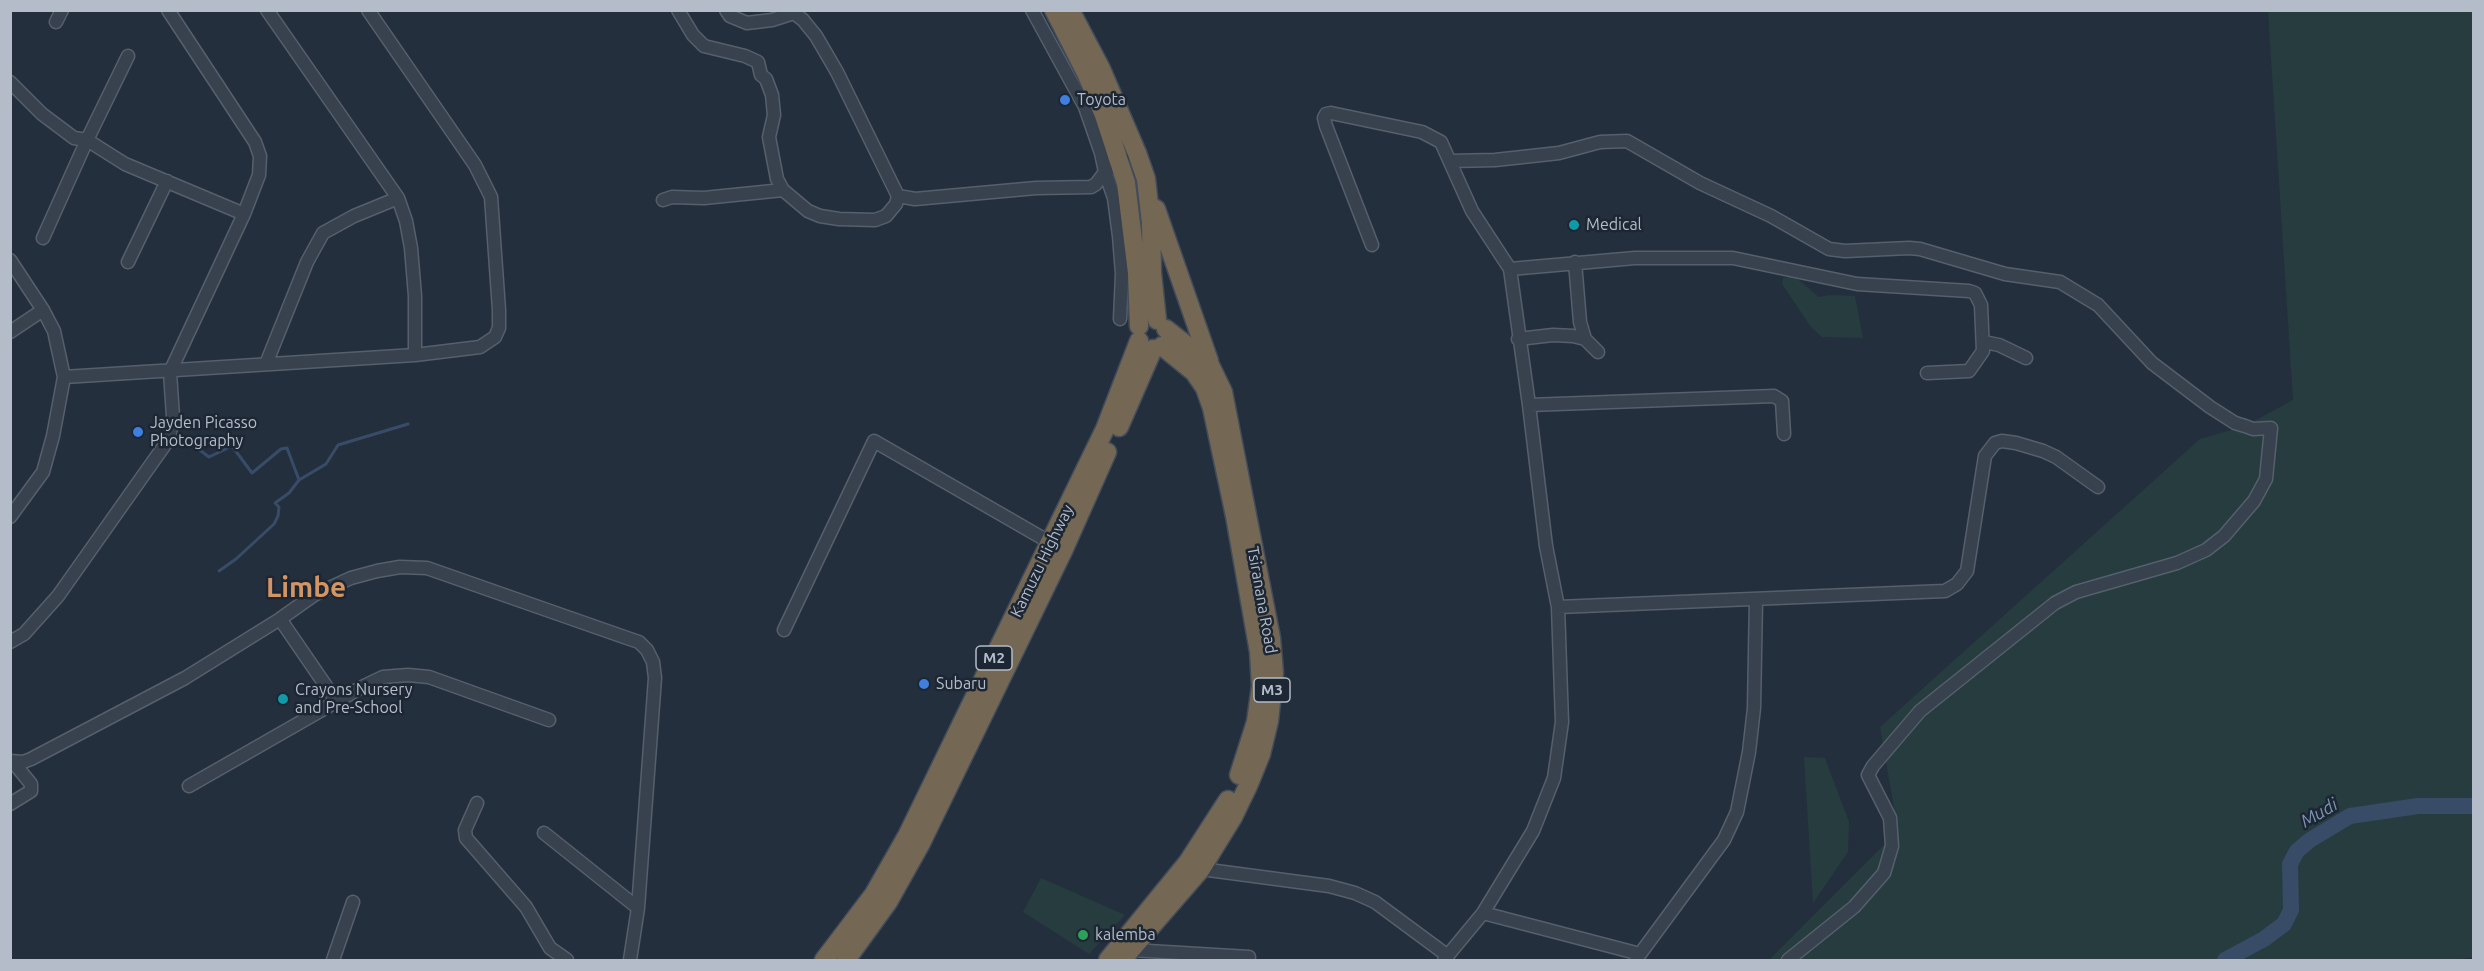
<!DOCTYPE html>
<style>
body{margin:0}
#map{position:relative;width:2484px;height:971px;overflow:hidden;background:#242f3e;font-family:Ubuntu,sans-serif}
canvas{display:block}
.frame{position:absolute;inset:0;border:12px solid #b4bcc9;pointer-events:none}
</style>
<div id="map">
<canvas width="2484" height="971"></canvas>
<div class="frame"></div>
</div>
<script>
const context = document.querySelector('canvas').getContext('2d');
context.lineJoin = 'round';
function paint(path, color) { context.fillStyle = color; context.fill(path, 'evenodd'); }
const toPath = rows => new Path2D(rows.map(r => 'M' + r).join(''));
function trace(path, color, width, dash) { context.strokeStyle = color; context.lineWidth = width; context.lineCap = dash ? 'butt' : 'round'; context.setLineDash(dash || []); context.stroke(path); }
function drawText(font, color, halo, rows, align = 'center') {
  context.font = font + ' Ubuntu,sans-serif'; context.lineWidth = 5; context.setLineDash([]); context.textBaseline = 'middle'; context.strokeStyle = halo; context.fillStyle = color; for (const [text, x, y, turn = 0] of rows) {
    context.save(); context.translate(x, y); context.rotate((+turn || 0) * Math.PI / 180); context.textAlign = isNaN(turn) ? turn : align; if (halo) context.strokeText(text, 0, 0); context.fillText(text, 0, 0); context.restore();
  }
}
paint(toPath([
 [2268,11,2473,11,2473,957,2457,960,1769,960,1898,831,1880,727,2200,439,2245,426,2293,400],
 [1794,276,1819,297,1829,295,1855,296,1863,338,1822,337,1811,327,1782,284,1783,278],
 [1804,757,1825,758,1849,822,1848,852,1813,903],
 [1041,878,1125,915,1089,954,1023,912]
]), '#263c3f');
trace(toPath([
 [181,436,209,457,232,446,252,473,281,449,287,448,299,480,326,464,338,445,408,424],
 [219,571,236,559,274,524,278,516,279,507,275,503,289,493,299,480]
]), '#394c67', 3);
trace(toPath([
 [2225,960,2264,939,2284,924,2291,910,2290,864,2297,851,2310,840,2350,816,2418,806,2474,806]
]), '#394c67', 16);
const minor = toPath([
 [267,10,398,198,406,221,411,248,415,296,415,355],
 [678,10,693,35,704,46,745,56,758,62,761,75,766,79,772,95,774,115,769,137,777,179,783,190,808,211,820,216,839,219,875,220,886,216,896,204,898,196],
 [726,10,730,16,747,23,772,20,794,13,803,20,816,36,837,72,898,196,915,199,1036,188,1091,187,1096,184,1105,172,1123,159],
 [1032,10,1085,107,1101,153,1105,172,1114,198,1119,236,1122,274,1120,319],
 [56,22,62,10],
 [10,82,42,114,74,138,87,140,125,164,244,214],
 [1450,161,1495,160,1559,153,1600,142,1627,141,1700,183,1771,216,1829,249,1845,251,1909,248,1920,249,2005,274,2060,282,2098,305,2152,363,2210,407,2235,423,2245,426,2253,429,2271,428,2266,479,2254,501,2224,536,2206,550,2177,563,2076,592,2055,603,1920,711,1873,766,1868,775,1890,818,1892,846,1884,873,1854,907,1788,960],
 [663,200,672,197,704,198,783,190],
 [43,238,87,140,128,56],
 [1372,245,1326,126,1324,118,1326,114,1331,113,1422,132,1441,142,1472,211,1510,269,1529,405,1546,546,1558,607,1562,722,1554,778,1533,831,1483,913,1444,960],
 [10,260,43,310,54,331,64,377,53,436,43,472,10,517],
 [128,262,167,181],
 [1575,262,1580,322,1585,339],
 [1510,269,1635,258,1733,258,1857,284,1969,291,1975,293,1981,305,1983,351,1969,371,1927,373],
 [10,332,43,310],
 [1518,339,1553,335,1573,336,1585,339,1598,352],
 [1984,342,1999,345,2026,358],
 [266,364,307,262,323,233,354,216,398,198],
 [64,377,415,355,480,347,495,337,499,328,499,310,491,197,475,165,368,10],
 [1529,405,1774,396,1782,401,1784,434],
 [1558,607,1945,591,1957,584,1967,571,1985,456,1995,443,2002,441,2016,443,2043,451,2056,457,2098,487],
 [280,619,337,702],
 [784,630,874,441,1051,543],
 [10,642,24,634,58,596,169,439,173,417,170,372,244,214,259,175,260,156,255,142,168,10],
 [10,761,23,762,31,759,185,678,280,619,314,595,351,578,377,571,400,567,427,568,627,638,639,642,647,650,653,662,655,678,638,908,630,960],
 [189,786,362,687,383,677,408,675,429,677,549,720],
 [477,803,465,830,466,838,526,907,550,948,567,960],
 [10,804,31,791,31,784,14,763],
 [544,833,638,908],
 [1196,866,1201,869,1329,886,1355,893,1375,902,1448,956],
 [1483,913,1640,954,1636,960],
 [1131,950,1249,957],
 [1640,954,1724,840,1737,812,1749,752,1754,708,1756,599],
 [333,960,353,902]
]);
const highway = toPath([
 [1054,10,1086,73,1104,115,1126,183,1137,273,1139,326],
 [1070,10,1101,69,1137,153,1146,179,1151,223,1152,273,1157,320],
 [1156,209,1209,361],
 [1162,346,1194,372,1205,388,1212,408,1235,516,1259,652,1261,686,1256,722,1239,775],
 [1119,427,1153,349],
 [824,960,874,894,907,836,1105,429,1139,341],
 [846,960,888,902,921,843,1063,551,1107,452],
 [1108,960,1188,862,1228,800],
 [1122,960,1201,869,1233,817,1248,786,1261,754,1269,721,1274,673,1271,638,1223,392,1209,363,1166,329]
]);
trace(minor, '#565f6c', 15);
trace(highway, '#434c59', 21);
trace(minor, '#38414e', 12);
trace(highway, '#746855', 18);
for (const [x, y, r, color] of [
 [1065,100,6,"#3f7fe0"],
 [1574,225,6,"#0f9aa8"],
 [138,432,6,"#3f7fe0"],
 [924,684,6,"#3f7fe0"],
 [283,699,6,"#0f9aa8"],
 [1083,935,6,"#2e9e5b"]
]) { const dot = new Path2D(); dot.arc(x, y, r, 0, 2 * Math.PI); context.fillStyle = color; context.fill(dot); trace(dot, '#1d2633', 2); }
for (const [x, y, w] of [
 [994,658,36],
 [1272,690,36]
]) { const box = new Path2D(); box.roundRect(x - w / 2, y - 12, w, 24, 4.5); context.fillStyle = '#1d2633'; context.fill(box); trace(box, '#b4bcc9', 1.5); }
drawText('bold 15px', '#b4bcc9', null, [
 ["M2",994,658],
 ["M3",1272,690]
]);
drawText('16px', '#b4bcc9', '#1d2633', [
 ["Toyota",1077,100],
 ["Medical",1586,225],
 ["Jayden Picasso",150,423],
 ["Photography",150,441],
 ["Subaru",936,684],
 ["Crayons Nursery",295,690],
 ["and Pre-School",295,708],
 ["kalemba",1095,935]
], 'left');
drawText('16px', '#b4bcc9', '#1d2633', [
 ["Kamuzu Highway",1042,561,-64],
 ["Tsiranana Road",1262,600,80]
]);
drawText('italic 18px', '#7c92b1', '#1d2633', [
 ["Mudi",2319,813,-30]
]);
drawText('bold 28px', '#d59563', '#1d2633', [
 ["Limbe",306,588]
]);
</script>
